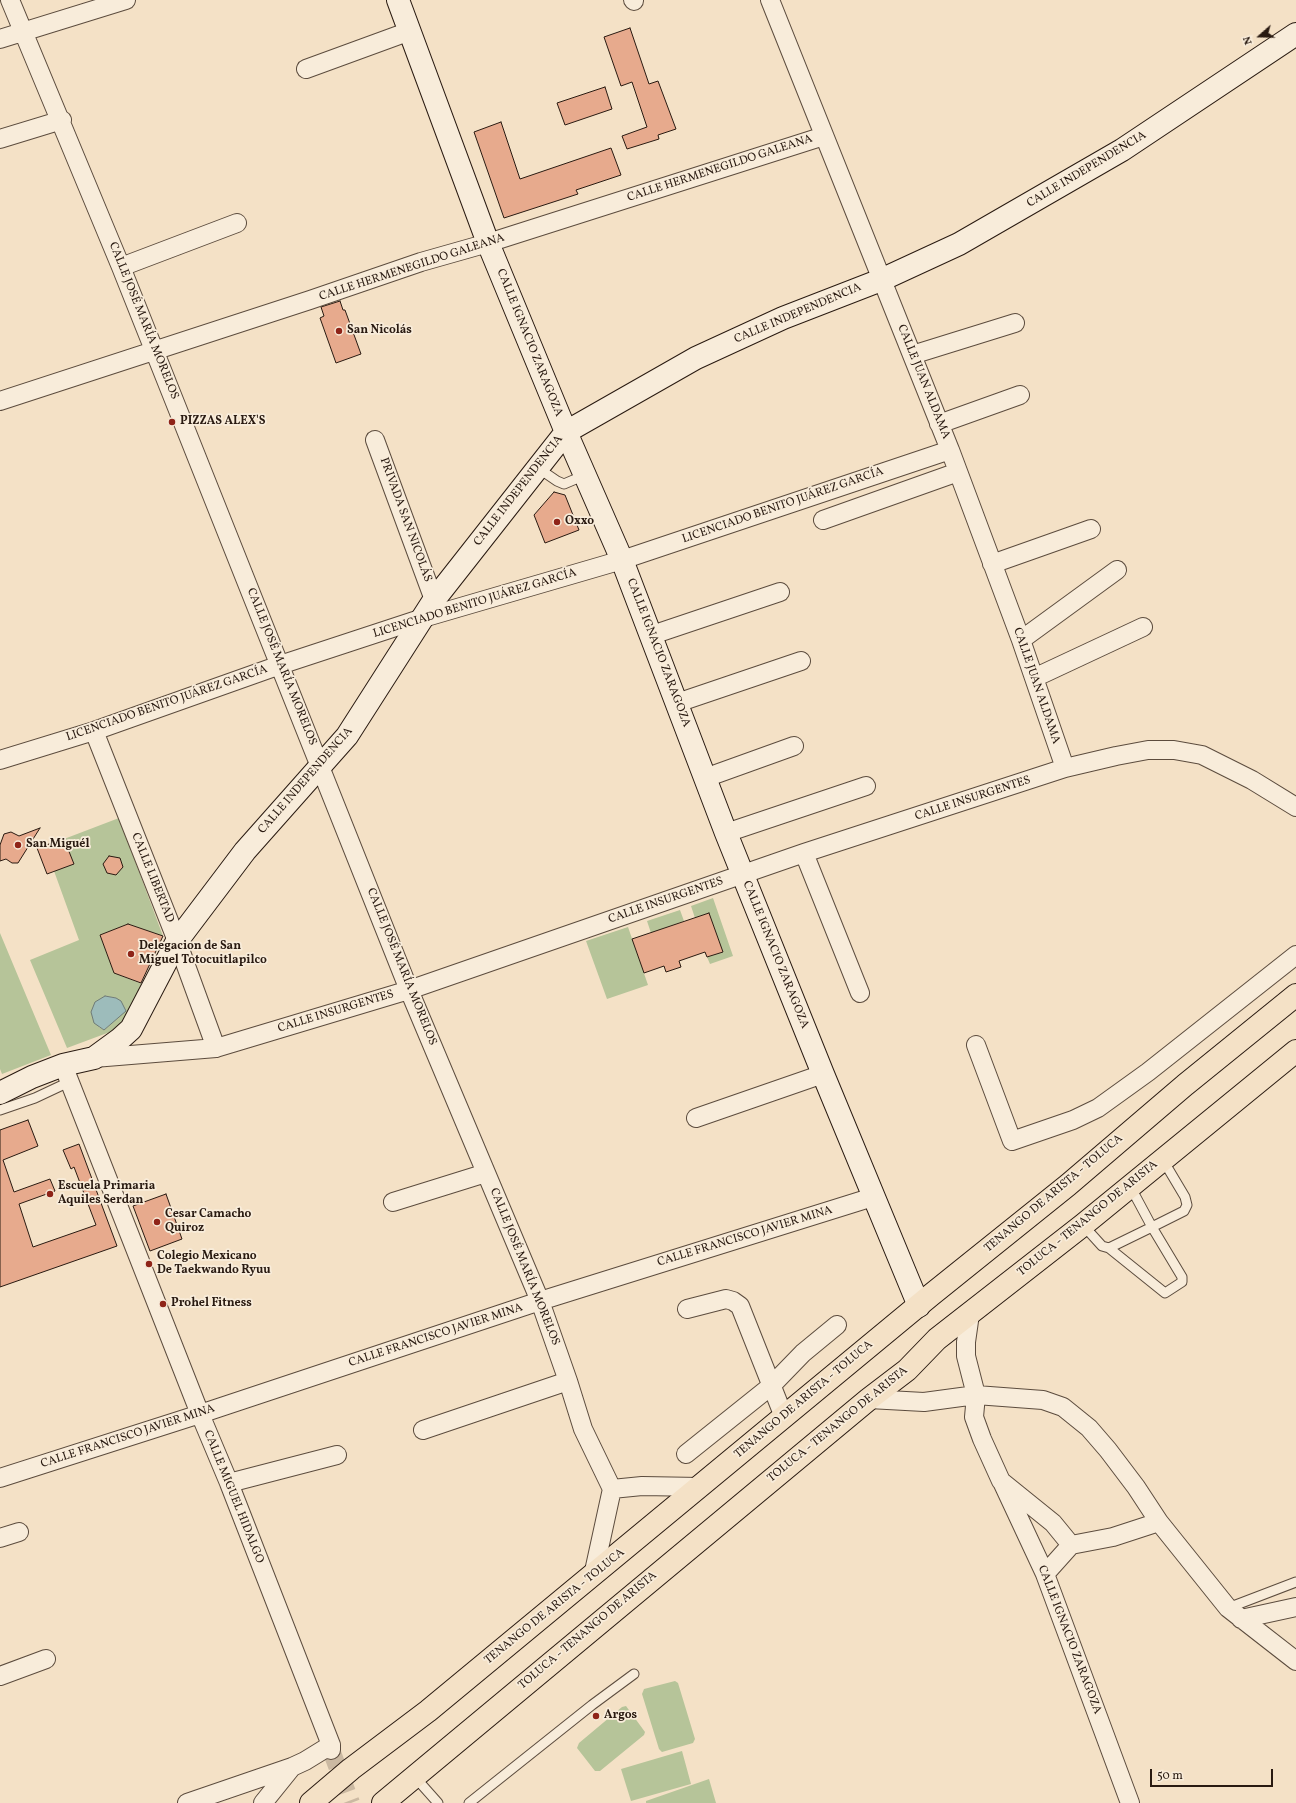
<!DOCTYPE html>
<meta charset="utf-8">
<style>
body{margin:0}
#map{position:relative;width:1296px;height:1803px;overflow:hidden;background:#f4e1c6;font-family:Vollkorn,serif}
canvas{display:block}
.north{position:absolute;left:1240px;top:16px;width:40px;height:40px;-webkit-text-stroke:3px #f8ecda;paint-order:stroke;rotate:250deg;font-size:11px;font-weight:700;line-height:16px;text-align:center;color:#291a11}
.north::after{content:'';display:block;margin:auto;width:14px;height:18px;background:#291a11;clip-path:polygon(50% 0,100% 100%,50% 72%,0 100%)}
.scale{position:absolute;left:1150px;top:1769px;width:123px;height:18px;box-sizing:border-box;border:2px solid #291a11;border-top:0;padding-left:5px;font-size:12px;line-height:14px;white-space:nowrap;color:#291a11;-webkit-text-stroke:3px #f8ecda;paint-order:stroke}
</style>
<div id="map">
<canvas width="1296" height="1803"></canvas>
<div class="north">N</div>
<div class="scale">50 m</div>
</div>
<script>
const context = document.querySelector('canvas').getContext('2d');
context.lineJoin = 'round';
function paint(path, color) { context.fillStyle = color; context.fill(path, 'evenodd'); }
const toPath = rows => new Path2D(rows.map(r => 'M' + r).join(''));
function trace(path, color, width, dash) { context.strokeStyle = color; context.lineWidth = width; context.lineCap = dash ? 'butt' : 'round'; context.setLineDash(dash || []); context.stroke(path); }
function drawText(font, color, halo, rows, align = 'center') {
  context.font = font + ' Vollkorn,serif'; context.lineWidth = 3.5; context.setLineDash([]); context.textBaseline = 'middle'; context.strokeStyle = halo; context.fillStyle = color; for (const [text, x, y, turn = 0] of rows) {
    context.save(); context.translate(x, y); context.rotate((+turn || 0) * Math.PI / 180); context.textAlign = isNaN(turn) ? turn : align; if (halo) context.strokeText(text, 0, 0); context.fillText(text, 0, 0); context.restore();
  }
}
paint(toPath([
 [119,818,163,936,128,924,100,935,114,973,142,984,126,1026,67,1048,30,960,79,940,54,871,74,864,64,839],
 [105,996,116,998,125,1011,104,1030,99,1027],
 [713,898,733,956,710,964,707,957,723,952,709,913,695,918,691,906],
 [680,910,684,921,651,933,647,921],
 [628,927,648,985,607,999,586,941],
 [0,933,51,1055,2,1074,0,1069],
 [675,1681,678,1683,695,1739,693,1743,662,1752,659,1749,642,1694,644,1689],
 [626,1706,645,1732,644,1735,600,1771,595,1771,577,1748,579,1743,622,1707],
 [682,1751,691,1784,631,1801,621,1769],
 [709,1779,716,1803,646,1803,646,1801]
]), '#b6c499');
const water = toPath([
 [105,996,116,998,121,1001,126,1011,104,1030,94,1023,91,1012,95,1002,105,996]
]);
paint(water, '#9dbcbb');
trace(water, '#6f7b77', 1);
const building = toPath([
 [630,28,649,84,658,81,676,129,658,135,659,139,627,149,622,136,647,127,632,82,621,86,604,37,630,28],
 [605,87,612,109,565,125,557,103,605,87],
 [501,122,520,179,611,148,621,175,576,190,578,194,504,218,474,132,501,122],
 [340,301,343,310,345,310,361,354,336,363,320,318,324,316,321,307,340,301],
 [554,492,565,495,579,530,545,543,534,515,554,492],
 [40,828,18,863,12,863,6,859,0,861,0,845,4,834,11,832,19,836,40,828],
 [64,839,74,864,47,874,37,848,64,839],
 [109,856,120,858,123,867,116,875,107,873,103,864,109,856],
 [709,913,723,952,707,957,705,952,679,961,681,967,666,972,664,966,644,973,632,939,709,913],
 [128,924,163,936,141,983,114,973,100,935,128,924],
 [28,1120,38,1146,3,1160,14,1192,50,1179,55,1191,19,1204,33,1247,96,1225,74,1167,71,1169,63,1150,79,1144,117,1246,0,1287,0,1130,28,1120],
 [166,1194,182,1239,150,1251,133,1206,166,1194]
]);
paint(building, '#e7aa8d');
trace(building, '#291a11', 1);
trace(toPath([
 [331,1750,351,1803]
]), '#cbb9a2', 18, [18, 9]);
const lane = toPath([
 [538,468,557,481,564,484,585,475],
 [0,1110,35,1098,69,1082],
 [1083,1225,1102,1246,1109,1248,1152,1227,1130,1186],
 [1109,1248,1165,1293,1182,1282,1182,1277,1152,1227,1184,1211,1187,1205,1185,1197,1163,1160],
 [1228,1608,1296,1582],
 [414,1776,438,1803],
 [469,1803,592,1705,634,1674]
]);
const street = toPath([
 [10,0,121,267,409,990,540,1301,568,1381,583,1429,612,1489],
 [633,0,634,1],
 [770,0,950,450,1021,640,1065,768],
 [0,39,126,0],
 [306,69,410,31],
 [0,139,62,120],
 [121,267,237,223],
 [912,355,1015,323],
 [0,401,310,300,421,262,488,243,824,136],
 [939,424,1020,395],
 [375,440,434,600],
 [823,520,958,472],
 [992,564,1091,529],
 [652,635,780,592],
 [1021,640,1117,570],
 [1034,678,1143,627],
 [677,703,801,661],
 [94,731,177,941,216,1048],
 [0,760,94,731,280,665,423,618,622,560,950,450],
 [705,778,794,746],
 [726,833,866,786],
 [804,853,860,993],
 [976,1045,1012,1141,1073,1120,1098,1108,1148,1072,1296,955],
 [94,1058,216,1048,409,990,804,853,1065,768,1116,756,1148,750,1174,750,1202,755,1252,780,1296,807],
 [63,1065,200,1414,229,1483,331,1745,331,1750],
 [696,1118,823,1074],
 [393,1202,486,1173],
 [687,1309,726,1299,733,1301,740,1306,784,1417],
 [970,1314,966,1342,966,1356,976,1395,974,1417,982,1439,1001,1481,1053,1523,1071,1545,1113,1537,1159,1522],
 [869,1399,924,1402,976,1395,1043,1400,1063,1407,1089,1428,1108,1450,1136,1487,1159,1522,1228,1608,1296,1661],
 [423,1430,568,1381],
 [686,1454,771,1386,803,1353,837,1325],
 [0,1478,200,1414,540,1301,873,1197],
 [229,1483,337,1455],
 [1003,1484,1045,1574,1130,1803],
 [612,1489,642,1486,700,1487],
 [0,1538,19,1532],
 [1045,1574,1071,1545],
 [593,1576,612,1489],
 [1241,1619,1296,1607],
 [0,1676,46,1659],
 [187,1803,292,1767,305,1761,331,1745],
 [263,1803,292,1767]
]);
const secondary = toPath([
 [398,0,488,243,566,432,622,560,726,833,823,1074,919,1306],
 [0,1093,32,1077,63,1065,94,1058,120,1039,131,1029,177,941,245,851,347,736,434,600,566,432,696,358,783,318,881,280,959,244,1122,150,1296,34]
]);
const highway = toPath([
 [311,1803,351,1769,428,1711,931,1295,1068,1185,1185,1085,1296,995],
 [383,1803,869,1399,907,1370,937,1339,1083,1225,1296,1051]
]);
trace(lane, '#5c4c3e', 11);
trace(street, '#5c4c3e', 20);
trace(secondary, '#291a11', 24);
trace(highway, '#291a11', 24);
trace(lane, '#f8ecda', 9);
trace(street, '#f8ecda', 18);
trace(secondary, '#f8ecda', 22);
trace(highway, '#f4e1c6', 22);
for (const [x, y, r, color] of [
 [339,331,4,"#8f2418"],
 [172,422,4,"#8f2418"],
 [557,522,4,"#8f2418"],
 [18,845,4,"#8f2418"],
 [131,954,4,"#8f2418"],
 [50,1194,4,"#8f2418"],
 [157,1222,4,"#8f2418"],
 [149,1264,4,"#8f2418"],
 [163,1304,4,"#8f2418"],
 [596,1716,4,"#8f2418"]
]) { const dot = new Path2D(); dot.arc(x, y, r, 0, 2 * Math.PI); context.fillStyle = color; context.fill(dot); trace(dot, '#f8ecda', 1.5); }
drawText('12px', '#291a11', '#f8ecda', [
 ["CALLE HERMENEGILDO GALEANA",720,169,-18],
 ["CALLE INDEPENDENCIA",1087,170,-31],
 ["CALLE HERMENEGILDO GALEANA",412,268,-18],
 ["CALLE INDEPENDENCIA",798,314,-23],
 ["CALLE JOSÉ MARÍA MORELOS",143,321,68],
 ["CALLE IGNACIO ZARAGOZA",529,343,68],
 ["CALLE JUAN ALDAMA",923,382,68],
 ["CALLE INDEPENDENCIA",519,491,-52],
 ["LICENCIADO BENITO JUÁREZ GARCÍA",783,506,-19],
 ["PRIVADA SAN NICOLÁS",405,520,70],
 ["LICENCIADO BENITO JUÁREZ GARCÍA",475,604,-17],
 ["CALLE IGNACIO ZARAGOZA",658,653,69],
 ["CALLE JOSÉ MARÍA MORELOS",281,667,68],
 ["CALLE JUAN ALDAMA",1036,686,71],
 ["LICENCIADO BENITO JUÁREZ GARCÍA",167,704,-19],
 ["CALLE INDEPENDENCIA",306,781,-49],
 ["CALLE INSURGENTES",973,799,-18],
 ["CALLE LIBERTAD",152,878,68],
 ["CALLE INSURGENTES",666,901,-19],
 ["CALLE IGNACIO ZARAGOZA",775,955,68],
 ["CALLE JOSÉ MARÍA MORELOS",401,967,68],
 ["CALLE INSURGENTES",336,1012,-17],
 ["TENANGO DE ARISTA - TOLUCA",1054,1194,-40],
 ["TOLUCA - TENANGO DE ARISTA",1088,1219,-39],
 ["CALLE FRANCISCO JAVIER MINA",745,1237,-17],
 ["CALLE JOSÉ MARÍA MORELOS",524,1267,68],
 ["CALLE FRANCISCO JAVIER MINA",436,1336,-18],
 ["TENANGO DE ARISTA - TOLUCA",804,1400,-40],
 ["TOLUCA - TENANGO DE ARISTA",838,1425,-39],
 ["CALLE FRANCISCO JAVIER MINA",128,1437,-18],
 ["CALLE MIGUEL HIDALGO",233,1497,68],
 ["TENANGO DE ARISTA - TOLUCA",555,1607,-39],
 ["TOLUCA - TENANGO DE ARISTA",588,1631,-40],
 ["CALLE IGNACIO ZARAGOZA",1069,1640,69]
]);
drawText('bold 12px', '#291a11', '#f8ecda', [
 ["San Nicolás",347,331],
 ["PIZZAS ALEX'S",180,422],
 ["Oxxo",565,522],
 ["San Miguél",26,845],
 ["Delegacion de San",139,947],
 ["Miguel Totocuitlapilco",139,961],
 ["Escuela Primaria",58,1187],
 ["Aquiles Serdan",58,1201],
 ["Cesar Camacho",165,1215],
 ["Quiroz",165,1229],
 ["Colegio Mexicano",157,1257],
 ["De Taekwando Ryuu",157,1271],
 ["Prohel Fitness",171,1304],
 ["Argos",604,1716]
], 'left');
</script>
